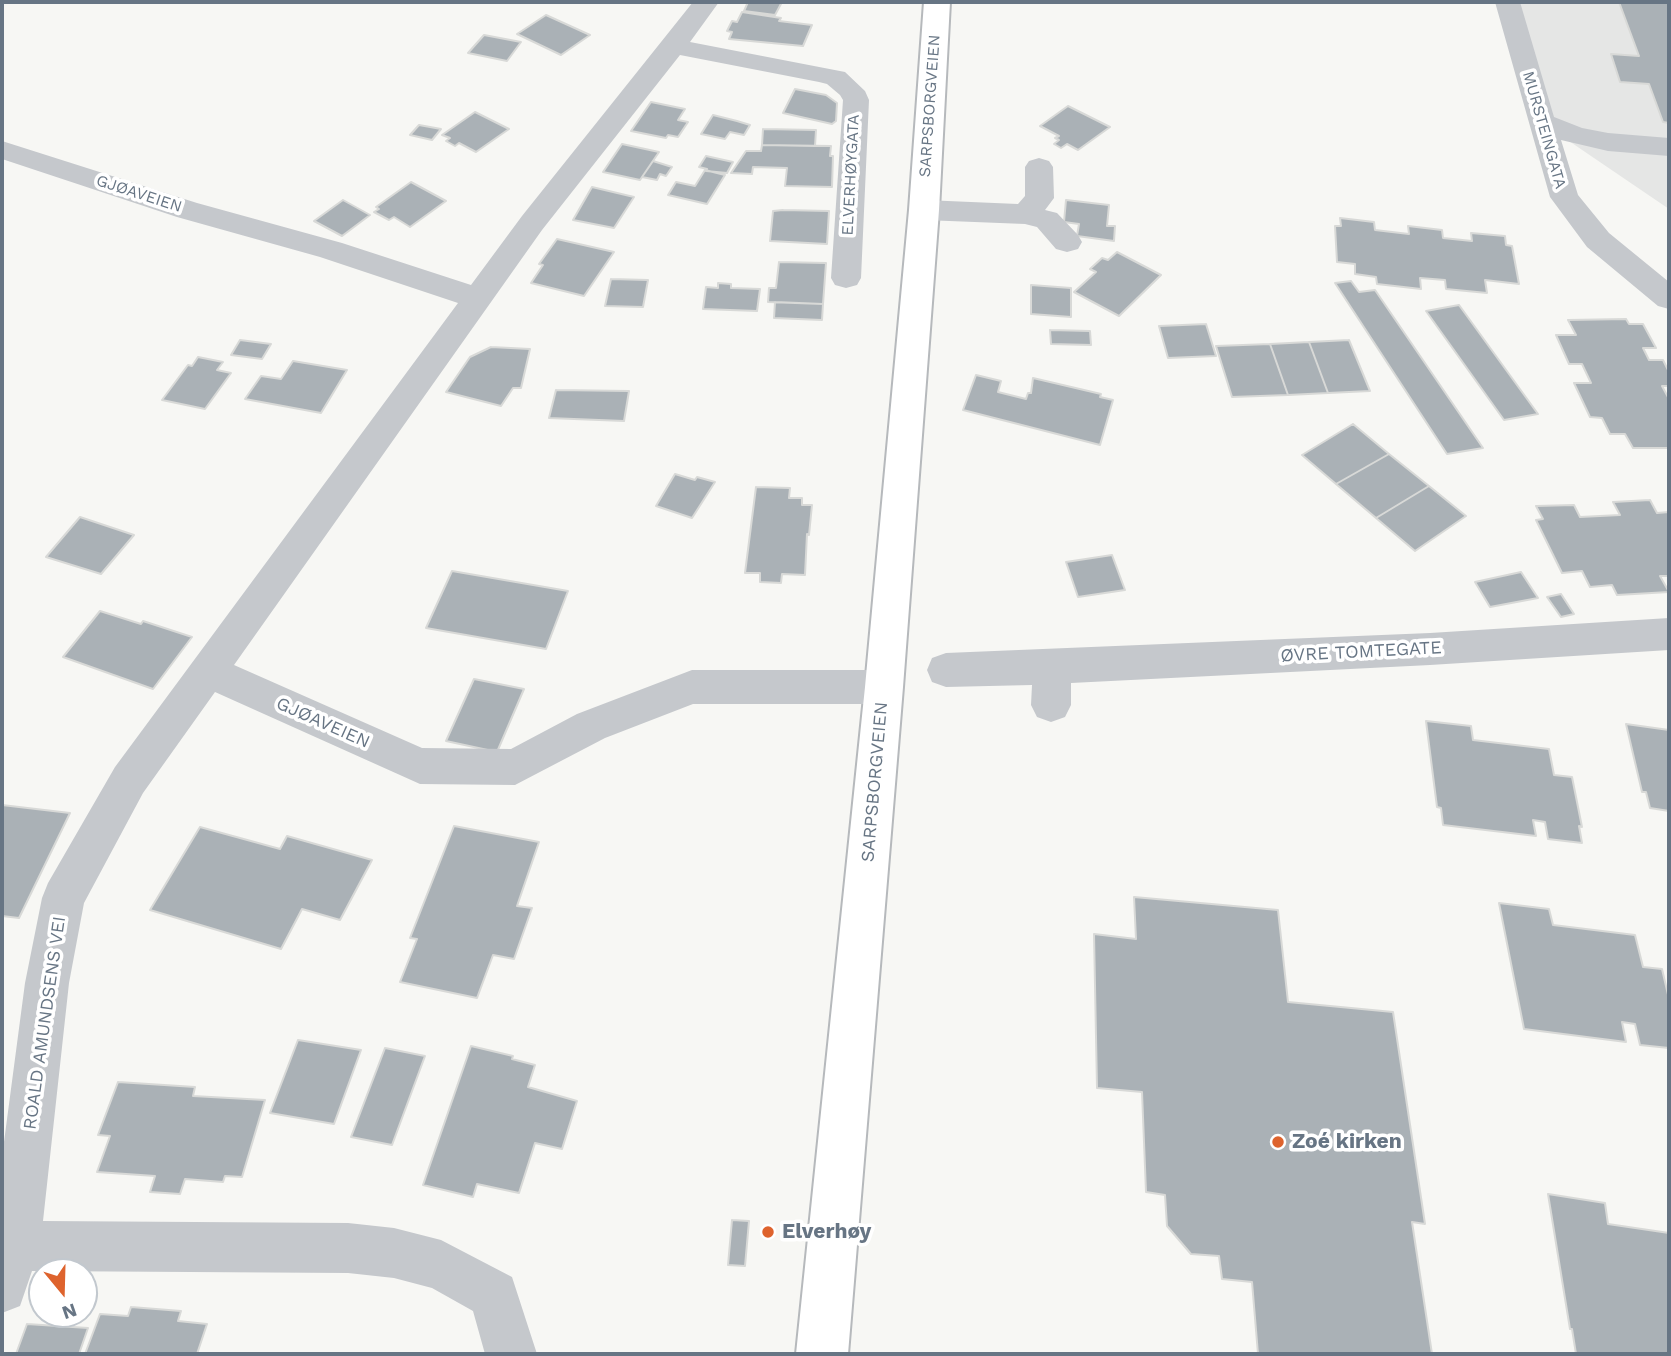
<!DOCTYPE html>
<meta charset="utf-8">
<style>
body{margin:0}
#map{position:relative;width:1671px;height:1356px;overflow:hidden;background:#f7f7f4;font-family:"Work Sans",sans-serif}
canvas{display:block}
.frame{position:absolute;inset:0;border:4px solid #677584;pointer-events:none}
.north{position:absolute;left:28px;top:1258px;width:70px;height:70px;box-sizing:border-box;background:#fff;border:2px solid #c2c8ce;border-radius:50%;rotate:161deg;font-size:19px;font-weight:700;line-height:28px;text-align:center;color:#677584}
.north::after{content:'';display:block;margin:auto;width:24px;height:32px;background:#de632d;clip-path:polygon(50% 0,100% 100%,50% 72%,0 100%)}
</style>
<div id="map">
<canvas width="1671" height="1356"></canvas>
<div class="frame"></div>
<div class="north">N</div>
</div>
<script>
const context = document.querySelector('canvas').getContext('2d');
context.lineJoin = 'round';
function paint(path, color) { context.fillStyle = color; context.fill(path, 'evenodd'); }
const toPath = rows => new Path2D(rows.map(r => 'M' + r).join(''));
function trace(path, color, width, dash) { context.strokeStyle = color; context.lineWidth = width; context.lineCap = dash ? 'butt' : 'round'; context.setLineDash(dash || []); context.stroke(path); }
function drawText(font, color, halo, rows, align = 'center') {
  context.font = font + ' "Work Sans",sans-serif'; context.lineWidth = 7; context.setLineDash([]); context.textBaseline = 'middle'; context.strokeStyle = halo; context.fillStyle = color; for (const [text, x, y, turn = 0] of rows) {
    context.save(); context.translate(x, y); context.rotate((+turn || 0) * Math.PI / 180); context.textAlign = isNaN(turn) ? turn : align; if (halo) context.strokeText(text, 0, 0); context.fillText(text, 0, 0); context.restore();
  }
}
paint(toPath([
 [1507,2,1669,2,1669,209,1541,122]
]), '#e5e6e5');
const building = toPath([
 [748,2,782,2,775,15,744,11,748,2],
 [1619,2,1669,2,1669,123,1663,122,1649,84,1620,82,1611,54,1639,56,1619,2],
 [742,12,781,18,779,21,812,25,803,46,729,39,732,32,727,31,732,21,737,22,742,12],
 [546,15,590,35,561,55,517,34,546,15],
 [484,35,521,42,507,61,468,53,484,35],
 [795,89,826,95,837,103,836,121,832,124,783,113,795,89],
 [651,102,685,109,678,120,688,122,678,137,668,135,666,138,631,131,651,102],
 [1068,106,1110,127,1078,150,1067,144,1061,148,1054,144,1059,140,1055,138,1059,136,1040,126,1068,106],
 [475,112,509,129,476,152,459,143,455,146,446,141,450,138,442,135,475,112],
 [713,115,737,121,750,125,744,135,730,132,725,139,701,134,713,115],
 [419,125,441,129,432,140,410,135,419,125],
 [763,129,816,130,815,146,762,145,763,129],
 [622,144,659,152,640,180,603,172,622,144],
 [762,145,831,146,830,156,833,156,832,187,785,186,787,168,753,167,752,174,731,173,746,151,761,151,762,145],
 [706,156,733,162,727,173,706,171,707,169,699,167,706,156],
 [653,161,672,167,666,176,660,174,657,180,642,177,653,161],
 [705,170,725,175,707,204,668,195,676,182,695,186,705,170],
 [411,182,446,201,410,227,394,217,389,220,374,212,379,209,376,207,411,182],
 [592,187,634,197,614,228,573,220,592,187],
 [343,200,370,215,342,236,314,221,343,200],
 [1066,200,1109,205,1107,226,1115,226,1114,241,1077,236,1079,224,1064,222,1066,200],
 [783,210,829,211,827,244,770,241,773,211,783,210],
 [1340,218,1374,222,1375,230,1409,234,1408,226,1442,230,1443,238,1472,241,1471,233,1505,236,1506,245,1512,246,1519,284,1485,280,1487,293,1446,289,1445,280,1420,278,1421,289,1377,284,1376,277,1355,274,1355,264,1337,262,1335,226,1341,226,1340,218],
 [557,239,614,252,584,296,531,283,543,265,539,264,557,239],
 [1117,252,1161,275,1119,316,1074,292,1096,272,1090,269,1102,258,1108,260,1117,252],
 [779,262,826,263,823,304,768,302,769,288,776,288,779,262],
 [611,279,648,280,643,307,605,306,611,279],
 [1351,281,1359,292,1375,290,1483,448,1447,454,1335,283,1351,281],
 [718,283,731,284,731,288,760,289,757,311,703,309,706,287,718,288,718,283],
 [1031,285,1071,288,1071,317,1031,314,1031,285],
 [775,302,823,304,822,320,774,318,775,302],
 [1459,305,1538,414,1504,420,1426,311,1459,305],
 [1626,319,1629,324,1643,324,1656,348,1643,348,1649,360,1663,360,1669,372,1669,386,1662,386,1669,399,1669,448,1633,448,1625,434,1610,434,1602,418,1590,417,1574,383,1591,383,1582,364,1569,364,1556,335,1576,335,1568,320,1626,319],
 [1206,324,1216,356,1168,358,1159,326,1206,324],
 [1050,330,1090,331,1091,345,1051,344,1050,330],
 [240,340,271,344,262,359,231,355,240,340],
 [1349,340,1370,391,1328,393,1309,342,1349,340],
 [1309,342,1328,393,1288,395,1270,344,1309,342],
 [1270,344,1288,395,1232,397,1216,346,1270,344],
 [491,347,530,349,521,388,513,388,501,406,446,392,470,357,491,347],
 [198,357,223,362,217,370,231,373,205,409,162,400,188,365,192,366,198,357],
 [293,361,347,370,321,413,245,399,261,376,281,379,293,361],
 [976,375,1001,381,998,392,1026,399,1028,393,1031,393,1033,378,1101,394,1100,397,1113,400,1100,445,963,410,976,375],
 [556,390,629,391,624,421,549,418,556,390],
 [1353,424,1389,454,1336,484,1302,455,1353,424],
 [1389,454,1429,486,1376,518,1336,484,1389,454],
 [675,474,695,480,697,477,715,482,692,518,656,506,675,474],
 [1429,486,1466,516,1415,551,1376,518,1429,486],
 [756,487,790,488,789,498,802,498,802,505,812,505,809,535,807,534,805,575,782,574,781,583,760,582,760,573,745,573,756,487],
 [1650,500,1657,513,1669,512,1669,576,1660,576,1669,592,1617,595,1612,585,1590,587,1582,571,1562,573,1536,520,1543,519,1536,506,1574,505,1580,517,1620,515,1613,502,1650,500],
 [80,517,134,535,101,574,46,557,80,517],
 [1112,555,1125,590,1078,597,1066,562,1112,555],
 [452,571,568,591,546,649,426,628,452,571],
 [1521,572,1538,598,1490,607,1475,582,1521,572],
 [1561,594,1574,614,1561,617,1547,597,1561,594],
 [100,611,141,624,143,621,192,637,153,689,63,657,100,611],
 [474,679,524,689,497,752,446,741,474,679],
 [1426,721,1471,726,1473,740,1549,749,1554,775,1572,777,1582,827,1579,826,1582,843,1548,839,1545,822,1533,820,1536,836,1443,825,1441,808,1437,807,1426,721],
 [1626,724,1669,730,1669,811,1650,808,1646,792,1642,792,1626,724],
 [2,805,70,813,19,918,2,916,2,805],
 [454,826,539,842,517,906,532,908,514,959,493,955,477,998,400,982,417,939,410,938,454,826],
 [200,827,280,849,287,836,372,860,340,920,302,909,281,949,150,910,200,827],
 [1134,897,1278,910,1288,1002,1393,1012,1425,1224,1412,1222,1432,1354,1258,1354,1252,1282,1222,1279,1219,1256,1191,1254,1167,1226,1165,1195,1146,1192,1142,1092,1097,1088,1094,934,1136,939,1134,897],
 [1499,903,1549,909,1553,925,1635,935,1643,967,1662,969,1669,999,1669,1048,1640,1045,1635,1024,1622,1022,1626,1042,1524,1029,1499,903],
 [298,1040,361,1050,334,1124,270,1113,298,1040],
 [471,1046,513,1056,512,1059,535,1065,528,1087,577,1101,562,1149,535,1143,519,1193,477,1184,473,1197,423,1185,471,1046],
 [385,1048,425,1056,392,1145,351,1137,385,1048],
 [118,1082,195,1087,193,1096,265,1100,242,1177,225,1176,223,1182,185,1179,180,1194,150,1192,155,1176,97,1172,110,1136,98,1135,118,1082],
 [1548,1194,1605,1203,1608,1224,1669,1233,1669,1354,1576,1354,1572,1329,1570,1329,1548,1194],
 [732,1220,749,1221,745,1266,728,1265,732,1220],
 [131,1307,181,1311,178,1321,207,1324,197,1354,85,1354,100,1314,128,1316,131,1307],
 [27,1324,88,1328,79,1354,16,1354,27,1324]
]);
paint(building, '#aab1b6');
trace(building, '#d8d9d7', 2);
const highway = toPath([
 [924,2,950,2,939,210,903,687,848,1354,796,1354,865,687,909,210,924,2]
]);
trace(highway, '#b6b9bc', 4);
paint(toPath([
 [693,2,719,2,690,42,845,72,865,91,869,100,861,278,857,285,846,288,835,285,831,278,843,100,840,95,827,84,819,82,680,55,542,230,234,665,422,748,511,749,577,714,692,670,884,670,898,675,903,687,898,699,884,704,693,704,605,738,515,785,420,784,215,692,143,793,84,903,69,983,43,1221,348,1223,394,1228,441,1240,512,1277,537,1354,485,1354,473,1311,432,1288,394,1278,348,1273,32,1271,20,1306,2,1313,2,1157,25,983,42,898,48,883,115,767,458,303,320,257,177,217,2,159,2,141,197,203,342,243,471,285,522,216,693,2],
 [1495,2,1520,2,1554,117,1582,128,1608,133,1669,138,1669,156,1608,151,1561,140,1578,195,1609,233,1669,282,1669,309,1658,306,1587,247,1550,197,1495,2],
 [1039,158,1049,161,1053,167,1054,198,1045,210,1057,213,1078,235,1082,242,1078,249,1067,252,1056,249,1037,227,1025,224,924,220,914,217,909,210,914,203,924,200,1018,204,1025,196,1025,167,1029,161,1039,158],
 [1669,618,1669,650,1430,665,1071,683,1071,705,1065,717,1051,722,1037,717,1031,705,1032,685,946,687,932,682,927,670,932,658,946,653,1430,633,1669,618]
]), '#c5c8cc');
paint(highway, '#fff');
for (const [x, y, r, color] of [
 [1278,1142,7,"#de632d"],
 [768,1232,7,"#de632d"]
]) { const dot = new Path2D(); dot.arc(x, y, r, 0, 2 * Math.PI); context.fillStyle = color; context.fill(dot); trace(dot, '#fff', 2.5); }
drawText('16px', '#677584', '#fff', [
 ["SARPSBORGVEIEN",930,106,-86],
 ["MURSTEINGATA",1544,130,74],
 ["ELVERHØYGATA",851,175,-87],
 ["GJØAVEIEN",139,194,18]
]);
drawText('18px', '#677584', '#fff', [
 ["ØVRE TOMTEGATE",1361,652,-3],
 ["GJØAVEIEN",323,723,24],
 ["SARPSBORGVEIEN",875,782,-85],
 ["ROALD AMUNDSENS VEI",45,1023,-82]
]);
drawText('bold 21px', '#677584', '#fff', [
 ["Zoé kirken",1292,1142],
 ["Elverhøy",782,1232]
], 'left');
</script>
